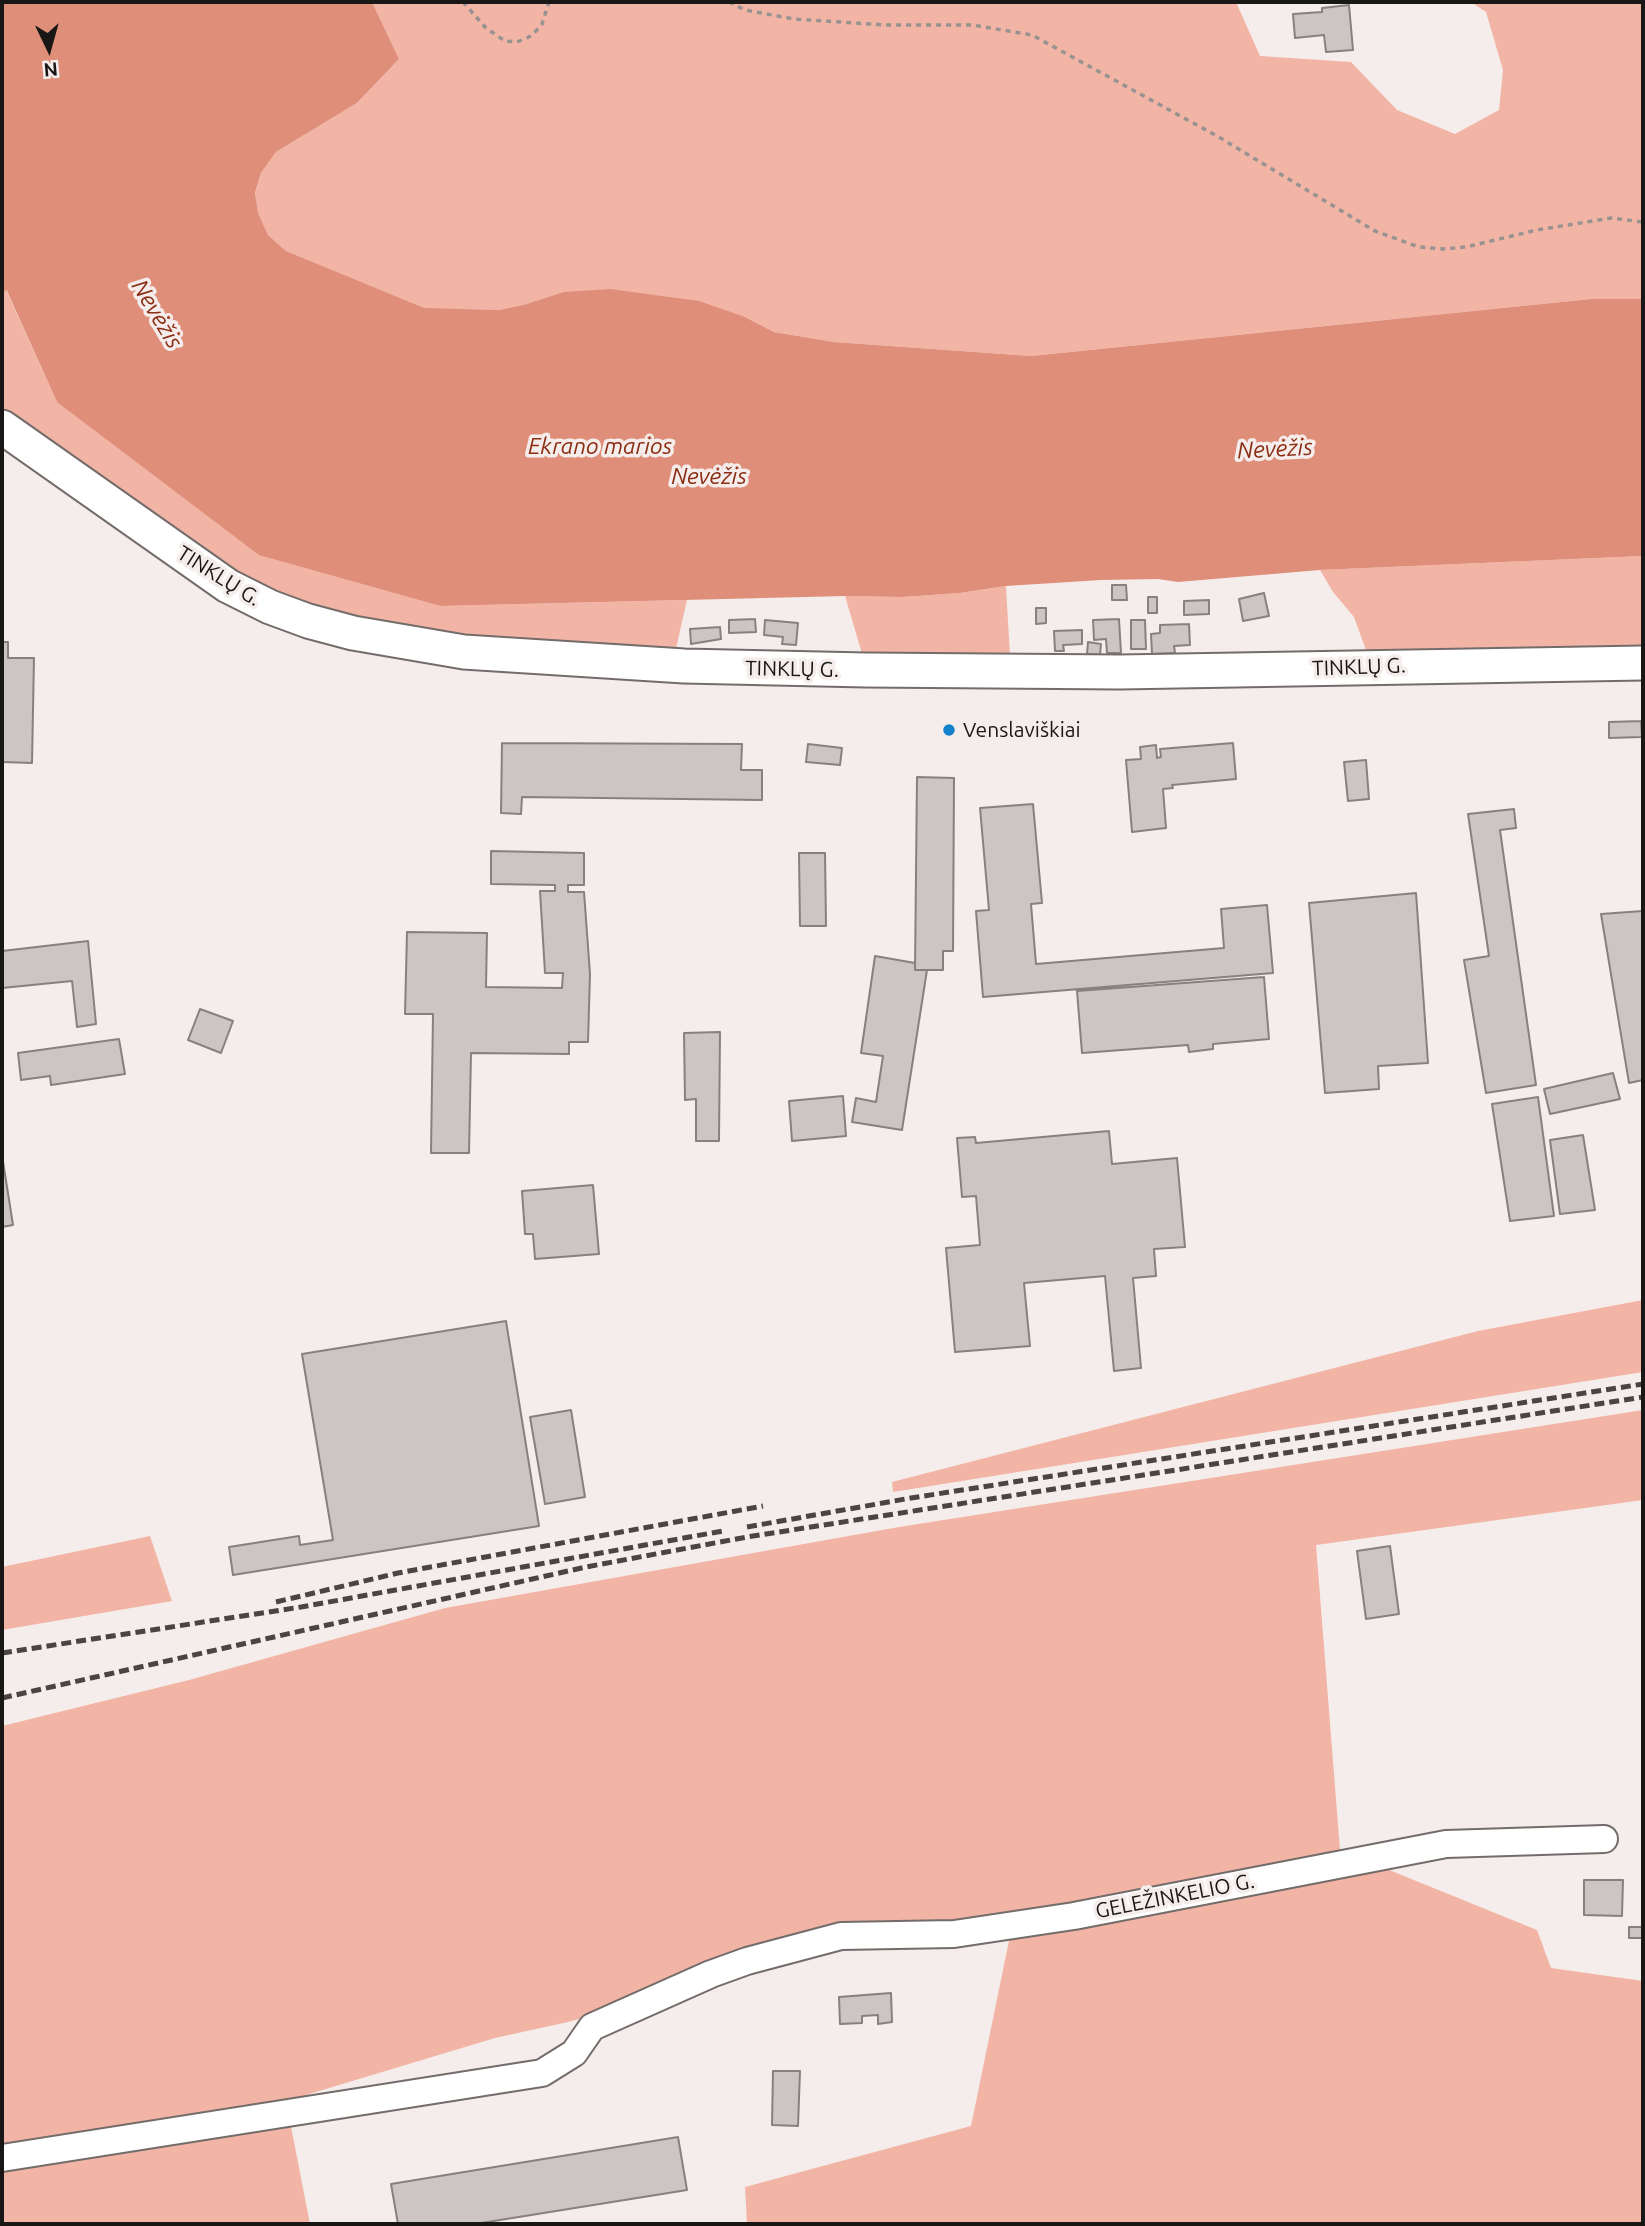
<!DOCTYPE html>
<meta charset="utf-8">
<style>
body{margin:0}
#map{position:relative;width:1645px;height:2226px;overflow:hidden;background:#f5edeb;font-family:Ubuntu,sans-serif}
canvas{display:block}
.frame{position:absolute;inset:0;border:4px solid #191716;pointer-events:none}
.north{position:absolute;left:14px;top:14px;width:70px;height:70px;-webkit-text-stroke:5px #f5edeb;paint-order:stroke;rotate:175deg;font-size:19px;font-weight:700;line-height:28px;text-align:center;color:#191716}
.north::after{content:'';display:block;margin:auto;width:24px;height:32px;background:#191716;clip-path:polygon(50% 0,100% 100%,50% 72%,0 100%)}
</style>
<div id="map">
<canvas width="1645" height="2226"></canvas>
<div class="frame"></div>
<div class="north">N</div>
</div>
<script>
const context = document.querySelector('canvas').getContext('2d');
context.lineJoin = 'round';
function paint(path, color) { context.fillStyle = color; context.fill(path, 'evenodd'); }
const toPath = rows => new Path2D(rows.map(r => 'M' + r).join(''));
function trace(path, color, width, dash) { context.strokeStyle = color; context.lineWidth = width; context.lineCap = dash ? 'butt' : 'round'; context.setLineDash(dash || []); context.stroke(path); }
function drawText(font, color, halo, rows, align = 'center') {
  context.font = font + ' Ubuntu,sans-serif'; context.lineWidth = 7; context.setLineDash([]); context.textBaseline = 'middle'; context.strokeStyle = halo; context.fillStyle = color; for (const [text, x, y, turn = 0] of rows) {
    context.save(); context.translate(x, y); context.rotate((+turn || 0) * Math.PI / 180); context.textAlign = isNaN(turn) ? turn : align; if (halo) context.strokeText(text, 0, 0); context.fillText(text, 0, 0); context.restore();
  }
}
paint(toPath([
 [372,2,912,2,913,4,937,2,1236,2,1260,56,1351,62,1397,110,1455,134,1499,110,1503,70,1486,12,1471,2,1643,2,1643,299,1591,299,1031,356,834,342,774,332,745,317,527,304,499,310,424,309,286,251,268,235,258,214,255,194,261,173,276,152,357,103,399,59],
 [2,281,57,402,441,606,687,600,675,653,470,640,315,609,235,574,2,407],
 [1643,556,1643,647,1528,647,1367,653,1354,617,1333,592,1320,570],
 [1006,586,1010,656,863,657,845,596,902,597,960,593],
 [1643,1300,1643,1372,893,1492,892,1482,1478,1331],
 [1643,1410,1643,1500,1316,1545,1340,1850,1537,1930,1551,1968,1643,1981,1643,2224,747,2224,745,2187,971,2126,1012,1926,886,1934,568,2022,495,2038,286,2101,310,2224,2,2224,2,1726,189,1680,445,1608,899,1527],
 [150,1536,172,1601,2,1630,2,1567]
]), '#f2b5a5');
paint(toPath([
 [2,2,372,2,399,59,357,103,276,152,261,173,255,193,258,213,268,235,286,251,424,308,499,310,527,304,564,292,610,289,699,301,745,317,774,332,834,342,1031,356,1591,299,1643,299,1643,556,1320,570,1178,582,1158,579,1101,580,1006,586,960,593,902,597,845,596,441,606,259,555,57,402,2,280]
]), '#de8e79');
trace(toPath([
 [2,290,5,288]
]), '#de8e79', 5);
const building = toPath([
 [1349,5,1353,50,1326,52,1324,35,1295,38,1293,14,1322,12,1322,8,1349,5],
 [1112,585,1126,585,1127,600,1112,600,1112,585],
 [1264,593,1269,616,1243,621,1239,599,1264,593],
 [1148,597,1157,597,1157,613,1148,613,1148,597],
 [1209,600,1209,614,1184,615,1184,601,1209,600],
 [1036,608,1046,608,1046,623,1036,624,1036,608],
 [755,619,756,632,729,633,729,620,755,619],
 [1119,619,1121,653,1107,653,1106,639,1094,640,1093,620,1119,619],
 [765,620,798,623,796,645,782,644,783,637,764,635,765,620],
 [1131,620,1145,620,1146,649,1131,649,1131,620],
 [1189,624,1190,645,1174,646,1175,653,1152,654,1151,634,1160,633,1160,625,1189,624],
 [720,627,721,639,691,644,690,629,720,627],
 [1082,630,1082,644,1063,645,1064,651,1055,651,1054,631,1082,630],
 [2,642,8,642,8,658,34,658,32,763,2,762,2,642],
 [1088,642,1101,644,1100,655,1087,654,1088,642],
 [1641,721,1642,737,1609,738,1609,722,1641,721],
 [502,743,742,744,741,770,762,770,762,800,522,797,521,814,501,813,502,743],
 [1233,743,1236,779,1172,785,1173,788,1163,789,1166,828,1132,832,1126,760,1141,759,1140,747,1156,745,1157,758,1161,757,1160,749,1233,743],
 [808,744,842,748,840,765,806,762,808,744],
 [1366,760,1369,799,1348,801,1344,762,1366,760],
 [917,777,954,778,953,951,943,951,943,970,915,970,917,777],
 [1033,804,1042,903,1031,904,1036,964,1224,948,1221,909,1267,905,1273,973,983,997,976,911,989,910,980,808,1033,804],
 [1514,809,1516,828,1500,830,1536,1085,1486,1093,1464,960,1489,956,1468,814,1514,809],
 [491,851,584,853,584,885,568,885,568,892,584,892,590,974,588,1042,569,1042,569,1054,471,1053,469,1153,431,1153,433,1014,405,1014,407,932,487,933,486,987,562,988,563,973,545,973,540,891,555,891,555,885,491,884,491,851],
 [799,853,825,853,826,926,800,926,799,853],
 [1416,893,1428,1063,1378,1066,1379,1089,1325,1093,1309,903,1416,893],
 [1643,911,1643,1080,1629,1083,1601,914,1643,911],
 [88,941,96,1024,77,1027,72,981,2,988,2,951,88,941],
 [875,956,915,963,915,970,927,970,902,1130,852,1122,856,1098,876,1102,883,1056,861,1053,875,956],
 [1264,977,1269,1039,1213,1044,1213,1049,1189,1052,1188,1045,1082,1053,1077,991,1264,977],
 [200,1009,233,1021,221,1053,188,1040,200,1009],
 [720,1032,719,1141,696,1141,696,1099,685,1100,684,1033,720,1032],
 [119,1039,125,1074,51,1085,50,1076,21,1080,18,1053,119,1039],
 [1613,1073,1620,1099,1550,1114,1544,1089,1613,1073],
 [843,1096,846,1136,792,1141,789,1101,843,1096],
 [1538,1097,1554,1216,1510,1221,1492,1104,1538,1097],
 [1109,1131,1112,1164,1177,1158,1185,1247,1154,1249,1156,1276,1133,1278,1141,1368,1114,1371,1105,1276,1024,1283,1030,1346,955,1352,946,1248,980,1245,976,1196,962,1197,957,1138,975,1137,976,1143,1109,1131],
 [1583,1135,1595,1210,1560,1214,1550,1140,1583,1135],
 [2,1155,13,1225,2,1227,2,1155],
 [593,1185,599,1254,535,1259,533,1234,525,1234,522,1191,593,1185],
 [506,1321,539,1526,233,1575,229,1547,299,1536,300,1545,333,1540,302,1354,506,1321],
 [571,1410,585,1497,545,1504,530,1417,571,1410],
 [1390,1546,1399,1614,1366,1619,1357,1551,1390,1546],
 [1584,1880,1623,1880,1622,1916,1584,1915,1584,1880],
 [1629,1927,1643,1927,1643,1938,1629,1938,1629,1927],
 [891,1993,892,2022,878,2024,878,2015,862,2016,862,2023,840,2024,839,1997,891,1993],
 [773,2071,800,2071,798,2126,772,2125,773,2071],
 [678,2137,687,2190,475,2224,398,2224,391,2184,678,2137]
]);
paint(building, '#cdc5c3');
trace(building, '#88807f', 2);
const minor = toPath([
 [2,2158,542,2073,574,2053,592,2027,711,1974,747,1961,841,1936,954,1934,1074,1916,1446,1844,1604,1839]
]);
const major = toPath([
 [2,427,228,586,270,607,308,621,353,633,464,652,684,666,866,670,1120,672,1643,663]
]);
trace(minor, '#736c6a', 30);
trace(major, '#736c6a', 37);
trace(toPath([
 [463,2,486,28,505,41,517,42,529,37,536,31,542,24,549,2],
 [729,2,745,10,794,19,886,25,973,25,1032,35,1217,136,1375,231,1419,247,1443,249,1466,247,1537,230,1611,218,1643,222]
]), '#989391', 3.5, [5, 5]);
trace(minor, '#fff', 26);
trace(major, '#fff', 33);
trace(toPath([
 [747,1527,911,1498,1643,1384],
 [276,1602,398,1573,763,1506],
 [2,1653,301,1607,723,1531],
 [2,1698,586,1567,747,1537,1643,1397]
]), '#484544', 5, [10, 5]);
for (const [x, y, r, color] of [
 [949,730,7,"#1381cb"]
]) { const dot = new Path2D(); dot.arc(x, y, r, 0, 2 * Math.PI); context.fillStyle = color; context.fill(dot); trace(dot, '#f5edeb', 2.5); }
drawText('21px', '#191716', '#f5edeb', [
 ["TINKLŲ G.",219,576,32],
 ["TINKLŲ G.",1359,667,-2],
 ["TINKLŲ G.",792,669,1],
 ["GELEŽINKELIO G.",1175,1896,-11]
]);
drawText('21px', '#191716', '#f5edeb', [
 ["Venslaviškiai",963,730]
], 'left');
drawText('italic 23px', '#8b2d13', '#f5edeb', [
 ["Nevėžis",157,314,59],
 ["Ekrano marios",600,446],
 ["Nevėžis",1275,449,-3],
 ["Nevėžis",709,476]
]);
</script>
